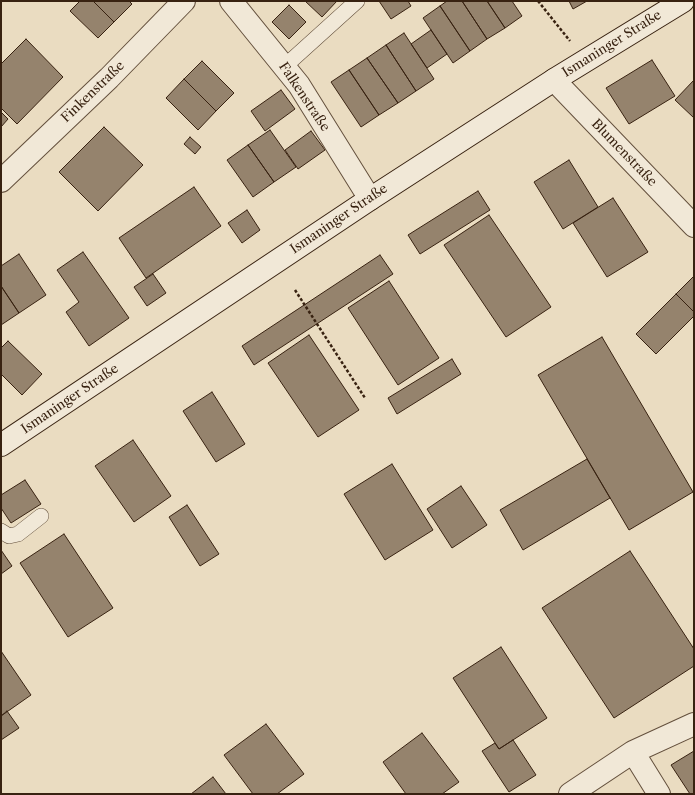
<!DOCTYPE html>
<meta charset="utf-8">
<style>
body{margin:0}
#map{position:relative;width:695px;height:795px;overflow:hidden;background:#eadcc1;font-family:"Libre Caslon Text",serif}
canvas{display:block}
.frame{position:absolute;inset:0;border:2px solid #382211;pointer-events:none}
</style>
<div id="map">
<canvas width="695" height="795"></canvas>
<div class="frame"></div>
</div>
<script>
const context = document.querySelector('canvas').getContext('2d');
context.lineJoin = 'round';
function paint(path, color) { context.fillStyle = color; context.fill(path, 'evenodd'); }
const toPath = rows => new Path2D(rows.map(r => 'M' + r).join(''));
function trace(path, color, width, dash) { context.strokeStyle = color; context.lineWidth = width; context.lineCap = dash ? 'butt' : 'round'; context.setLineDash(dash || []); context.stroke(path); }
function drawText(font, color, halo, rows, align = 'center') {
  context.font = font + ' "Libre Caslon Text",serif'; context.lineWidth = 3.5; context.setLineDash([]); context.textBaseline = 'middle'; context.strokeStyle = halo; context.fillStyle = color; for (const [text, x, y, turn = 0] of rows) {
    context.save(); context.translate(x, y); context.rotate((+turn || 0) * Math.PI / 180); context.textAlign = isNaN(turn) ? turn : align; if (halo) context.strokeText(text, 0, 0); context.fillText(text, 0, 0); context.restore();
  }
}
const building = toPath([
 [80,1,93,1,114,22,98,38,70,11,80,1],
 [93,1,129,1,132,4,114,22,93,1],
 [305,1,337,1,322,17,305,1],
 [379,1,408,1,411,6,391,19,379,1],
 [447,1,462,1,487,39,470,51,440,6,447,1],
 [462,1,487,1,505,28,487,39,462,1],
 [487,1,512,1,522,16,505,28,487,1],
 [569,1,587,1,573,9,569,1],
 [289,5,306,22,289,39,272,22,289,5],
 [440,6,470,51,453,63,423,18,440,6],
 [431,30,447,54,427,68,411,44,431,30],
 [404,33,434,79,416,91,386,45,404,33],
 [26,39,63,77,17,124,1,108,1,64,26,39],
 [386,45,416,91,398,103,367,58,386,45],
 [367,58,398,103,379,115,349,70,367,58],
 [652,60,675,96,629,124,606,88,652,60],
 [202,61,234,93,216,111,184,79,202,61],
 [349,70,379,115,361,127,331,82,349,70],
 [184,79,216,111,198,130,166,98,184,79],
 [694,80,694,118,675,100,694,80],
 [281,90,295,109,265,131,251,111,281,90],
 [1,112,8,119,1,127,1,112],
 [104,127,143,165,98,211,59,172,104,127],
 [270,130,296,167,274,182,248,145,270,130],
 [311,131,325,150,298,169,285,150,311,131],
 [190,137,201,147,195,154,184,144,190,137],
 [248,145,274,182,253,197,227,160,248,145],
 [569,160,598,207,563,229,534,182,569,160],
 [194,187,221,226,146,278,119,238,194,187],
 [478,191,490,210,420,254,408,235,478,191],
 [613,198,648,252,607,277,573,223,613,198],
 [247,210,260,230,242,243,228,223,247,210],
 [489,215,551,307,506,337,444,245,489,215],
 [83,252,129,318,89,346,66,312,79,302,57,270,83,252],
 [19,254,46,295,19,313,1,286,1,266,19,254],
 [380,255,393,274,254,365,242,346,380,255],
 [153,274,166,293,147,306,134,287,153,274],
 [694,276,694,312,676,294,694,276],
 [389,281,439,358,398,385,348,308,389,281],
 [1,286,19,313,1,325,1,286],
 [676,294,694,312,694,316,656,354,636,334,676,294],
 [309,335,359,410,318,437,268,363,309,335],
 [602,337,693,492,629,530,538,375,602,337],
 [8,341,42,374,22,395,1,374,1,348,8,341],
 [452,359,461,374,397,414,388,398,452,359],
 [212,392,245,444,216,462,183,411,212,392],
 [133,440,171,496,134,522,95,466,133,440],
 [587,459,610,498,523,550,500,510,587,459],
 [392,464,433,530,385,560,344,494,392,464],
 [25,480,41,504,11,523,1,508,1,495,25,480],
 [461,486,487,525,452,548,427,509,461,486],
 [187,505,219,554,200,566,169,517,187,505],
 [64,534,113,608,68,637,20,563,64,534],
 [1,550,12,566,1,574,1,550],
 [630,551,694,649,694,666,614,718,542,608,630,551],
 [501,647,547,718,499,749,453,678,501,647],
 [1,651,31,695,1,716,1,651],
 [7,711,19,728,1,740,1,716,7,711],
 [266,724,304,774,277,794,253,794,224,755,266,724],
 [422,733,459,782,442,794,406,794,383,762,422,733],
 [513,740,536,775,509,792,482,751,495,743,499,749,513,740],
 [694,751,694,794,690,794,671,765,694,751],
 [213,777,226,794,191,794,213,777]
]);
paint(building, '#95836d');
trace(building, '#382211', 1);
const service = toPath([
 [284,67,357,1],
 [1,531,9,536,18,534,41,516]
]);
const minor = toPath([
 [231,1,299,85,370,199],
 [554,80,694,226],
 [1,181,109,78,184,1],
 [633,752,659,794],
 [570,794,633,752,694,724]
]);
const secondary = toPath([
 [1,445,370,199,554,80,683,1]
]);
trace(service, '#64503d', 16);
trace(minor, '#64503d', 24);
trace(secondary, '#382211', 24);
trace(toPath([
 [538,1,570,41],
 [295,290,365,398]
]), '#382211', 2.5, [3, 2]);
trace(service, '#f1e8d7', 15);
trace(minor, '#f1e8d7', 22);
trace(secondary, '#f1e8d7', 22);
drawText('13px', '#382211', '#f1e8d7', [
 ["Ismaninger Straße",612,44,-32],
 ["Finkenstraße",93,92,-44],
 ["Falkenstraße",304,97,56],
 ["Blumenstraße",624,153,46],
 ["Ismaninger Straße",339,219,-34],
 ["Ismaninger Straße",70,399,-34]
]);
</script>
